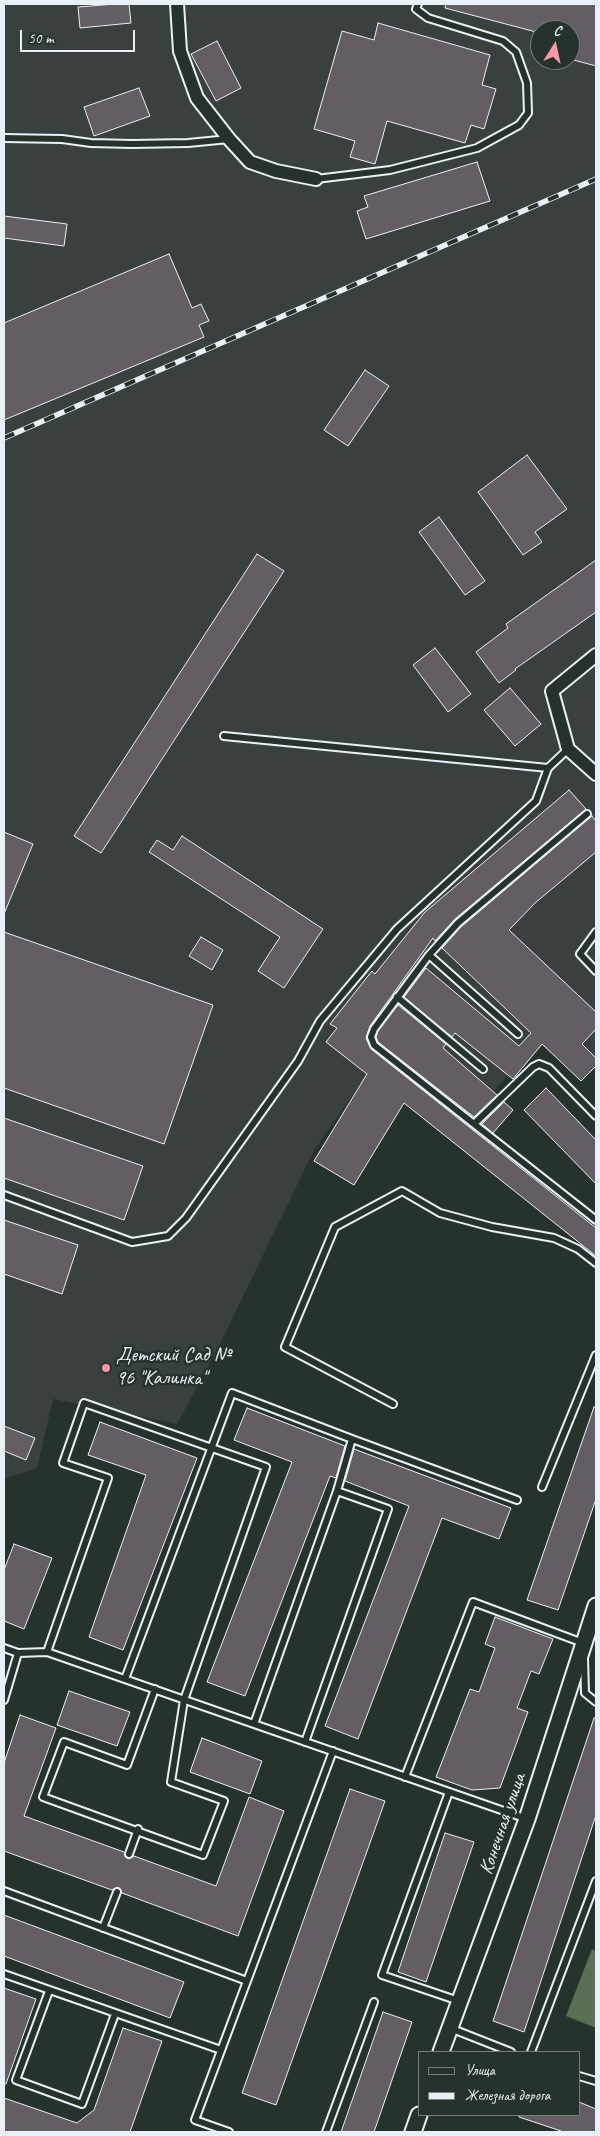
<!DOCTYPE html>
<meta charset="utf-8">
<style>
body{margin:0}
#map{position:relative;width:600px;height:2136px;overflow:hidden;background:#26332d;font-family:Caveat,sans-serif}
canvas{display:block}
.frame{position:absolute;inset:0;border:5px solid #e8f1f8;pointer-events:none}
.legend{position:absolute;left:418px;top:2051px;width:162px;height:65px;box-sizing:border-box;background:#26332d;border:1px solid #747f7e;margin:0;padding:6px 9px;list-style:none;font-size:15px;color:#e8f1f8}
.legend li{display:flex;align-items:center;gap:10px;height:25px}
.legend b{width:25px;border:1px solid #747f7e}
.north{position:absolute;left:530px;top:20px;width:50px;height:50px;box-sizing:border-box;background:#26332d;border:1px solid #747f7e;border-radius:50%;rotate:10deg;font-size:14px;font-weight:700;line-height:20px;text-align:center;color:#e8f1f8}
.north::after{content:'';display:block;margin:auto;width:18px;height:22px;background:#ff9aa2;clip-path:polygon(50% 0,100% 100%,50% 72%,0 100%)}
.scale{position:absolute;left:20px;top:30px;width:115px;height:22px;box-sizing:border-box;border:2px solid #e8f1f8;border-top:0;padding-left:6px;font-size:15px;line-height:18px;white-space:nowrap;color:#e8f1f8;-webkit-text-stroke:4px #26332d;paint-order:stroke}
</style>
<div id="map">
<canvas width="600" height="2136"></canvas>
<div class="frame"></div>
<ul class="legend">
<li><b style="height:6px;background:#26332d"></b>Улица</li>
<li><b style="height:6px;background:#e8f1f8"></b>Железная дорога</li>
</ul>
<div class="north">С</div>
<div class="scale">50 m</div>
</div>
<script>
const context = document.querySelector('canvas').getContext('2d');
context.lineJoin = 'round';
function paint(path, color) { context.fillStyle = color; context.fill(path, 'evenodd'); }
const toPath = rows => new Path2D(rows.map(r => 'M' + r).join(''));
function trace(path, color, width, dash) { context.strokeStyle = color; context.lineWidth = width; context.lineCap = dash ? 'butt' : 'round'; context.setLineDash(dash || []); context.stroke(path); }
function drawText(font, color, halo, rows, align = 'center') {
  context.font = font + ' Caveat,sans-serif'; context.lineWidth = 5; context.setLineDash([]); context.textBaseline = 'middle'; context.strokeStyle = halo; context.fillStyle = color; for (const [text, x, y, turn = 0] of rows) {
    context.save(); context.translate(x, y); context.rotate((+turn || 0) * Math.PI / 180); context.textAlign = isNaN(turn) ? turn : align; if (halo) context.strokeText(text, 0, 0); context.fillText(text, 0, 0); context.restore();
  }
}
paint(toPath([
 [4,4,596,4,596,1066,581,1081,543,1045,513,1079,508,1075,493,1092,513,1110,487,1141,596,1228,596,1256,367,1074,313,1152,219,1346,177,1424,53,1399,37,1468,4,1479],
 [540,30,570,30,570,60,540,60]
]), '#39403e');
paint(toPath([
 [592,1949,596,1951,596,2028,566,2016]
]), '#597055');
const building = toPath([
 [115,4,129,4,131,23,80,28,78,7,115,4],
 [446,4,596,4,596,66,570,59,570,30,540,30,540,33,445,8,446,4],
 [378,23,490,55,482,85,496,89,484,129,471,125,465,143,387,121,375,164,350,157,355,141,314,129,342,31,374,40,378,23],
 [217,41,241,88,216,101,191,54,217,41],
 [139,88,150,116,94,136,84,107,139,88],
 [477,162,490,201,366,239,357,211,368,207,364,196,477,162],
 [4,216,67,224,64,246,4,238,4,216],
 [169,254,192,308,201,304,209,321,199,325,204,337,4,420,4,323,169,254],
 [365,370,389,386,348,446,324,430,365,370],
 [527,455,567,509,535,532,542,542,523,555,478,492,527,455],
 [439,517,485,581,465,595,419,532,439,517],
 [257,554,284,571,101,853,74,836,257,554],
 [596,560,596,612,515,669,516,670,499,683,476,652,508,628,506,624,596,560],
 [435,648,471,694,448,712,413,665,435,648],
 [510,688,541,724,515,746,484,710,510,688],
 [569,790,586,809,455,919,435,941,433,938,370,1026,366,1038,371,1049,596,1228,596,1256,404,1103,354,1185,314,1161,367,1074,326,1042,337,1028,330,1024,372,971,375,974,425,912,569,790],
 [592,816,596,821,596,852,535,903,509,930,596,1012,596,1029,582,1044,596,1058,596,1066,581,1081,542,1044,513,1079,455,1033,452,1037,404,997,426,968,519,1046,531,1033,442,948,461,927,592,816],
 [4,832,33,844,4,914,4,832],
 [182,836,323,929,284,988,258,971,280,937,149,852,157,840,173,850,182,836],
 [4,932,213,1005,164,1144,4,1088,4,932],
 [201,937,223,950,212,970,189,956,201,937],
 [398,1005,446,1044,443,1048,497,1095,474,1117,378,1042,376,1037,378,1031,398,1005],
 [546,1088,596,1140,596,1184,524,1110,546,1088],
 [504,1102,513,1110,493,1133,482,1124,504,1102],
 [4,1118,143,1166,124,1220,4,1178,4,1118],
 [4,1220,78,1245,62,1294,4,1274,4,1220],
 [594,1407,596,1407,596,1499,558,1610,527,1600,594,1407],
 [247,1408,345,1446,336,1478,330,1476,245,1696,207,1682,292,1462,234,1440,247,1408],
 [100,1422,197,1458,123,1650,89,1637,146,1475,88,1455,100,1422],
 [4,1426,35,1438,26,1460,4,1451,4,1426],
 [354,1449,511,1508,499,1539,442,1518,358,1739,325,1726,409,1506,345,1481,354,1449],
 [14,1544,52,1558,24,1629,4,1621,4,1570,14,1544],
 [495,1617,553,1639,539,1674,531,1671,517,1708,528,1712,500,1788,472,1790,436,1777,470,1689,479,1692,495,1648,485,1644,495,1617],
 [69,1691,130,1712,117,1746,57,1725,69,1691],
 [20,1715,56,1728,24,1816,124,1852,128,1859,134,1856,216,1886,249,1797,284,1811,238,1936,122,1893,118,1887,112,1890,4,1851,4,1763,20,1715],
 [594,1718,596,1718,596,1815,524,2032,493,2021,594,1718],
 [202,1738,262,1761,250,1794,190,1772,202,1738],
 [350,1789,385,1801,276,2105,242,2093,350,1789],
 [445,1833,474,1842,426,1982,398,1972,445,1833],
 [4,1915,184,1982,170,2018,4,1956,4,1915],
 [4,1988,36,1999,6,2084,4,2084,4,1988],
 [383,2012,412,2022,374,2132,341,2132,383,2012],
 [123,2028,162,2041,130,2132,4,2132,4,2098,77,2123,94,2110,123,2028],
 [579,2102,596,2109,596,2132,564,2132,519,2117,519,2115,579,2115,579,2102]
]);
paint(building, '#655d64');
trace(building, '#e8f1f8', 1);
const service = toPath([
 [4,138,62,139,91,143,132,144,188,143,229,139],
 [316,179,390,170,477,148,519,125,528,113,527,83,516,52,503,41,428,18,416,9,418,4],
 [224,736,548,768,568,749],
 [596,932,580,954,596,971],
 [429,955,518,1034],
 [397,997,483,1069],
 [596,1116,549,1068,539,1064,533,1067,474,1124,596,1220],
 [474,1124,374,1045,371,1037,374,1029,429,955,458,923,587,814],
 [4,1195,132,1242,168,1236,186,1218,298,1061,320,1021,397,929,536,801,548,768],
 [393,1404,285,1347,335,1227,402,1191,440,1213,492,1227,554,1238,578,1249,596,1263],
 [542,1487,596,1355],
 [337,1491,352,1439,517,1500],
 [4,1648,18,1653],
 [47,1652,108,1478,63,1463,84,1403,266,1467,184,1700,171,1782,224,1801,203,1855,43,1797,64,1742,127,1765,155,1689],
 [584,1658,585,1693,596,1702],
 [125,1679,232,1393,352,1439],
 [4,1700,18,1653,47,1652,527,1819],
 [254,1724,337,1491,388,1509,305,1742],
 [405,1777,473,1602,583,1643],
 [449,1792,382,1975,459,2001],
 [129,1854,138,1829],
 [4,1891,247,1981,195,2120,229,2132],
 [103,1928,117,1892],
 [4,1974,221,2050],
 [247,1981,333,1751],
 [49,1991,16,2080,82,2104,115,2014],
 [450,2028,511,2052],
 [531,2052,596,1881],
 [579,2076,596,2081],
 [326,2132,374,2002]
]);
const minor = toPath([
 [177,4,180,51,197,98,229,139,250,162,276,171,316,179],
 [596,655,552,691,568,749,596,774]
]);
const tertiary = toPath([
 [441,2052,527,1819,596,1606],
 [413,2132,419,2115]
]);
trace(service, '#e8f1f8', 10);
trace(minor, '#e8f1f8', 16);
trace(tertiary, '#e8f1f8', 19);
trace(service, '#26332d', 6);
trace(minor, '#26332d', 12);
trace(tertiary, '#26332d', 15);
const rail = toPath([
 [4,438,596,179]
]);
trace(rail, '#e8f1f8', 5.5);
trace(rail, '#26332d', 4, [11]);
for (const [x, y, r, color] of [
 [106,1368,5,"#ff9aa2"]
]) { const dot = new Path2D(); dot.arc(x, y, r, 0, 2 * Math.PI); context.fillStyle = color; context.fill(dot); trace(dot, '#26332d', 2); }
drawText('20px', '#e8f1f8', '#26332d', [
 ["Детский Сад №",116,1356],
 ["96 \"Калинка\"",116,1379]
], 'left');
drawText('20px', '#e8f1f8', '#26332d', [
 ["Конечная улица",503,1824,-71]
]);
</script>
